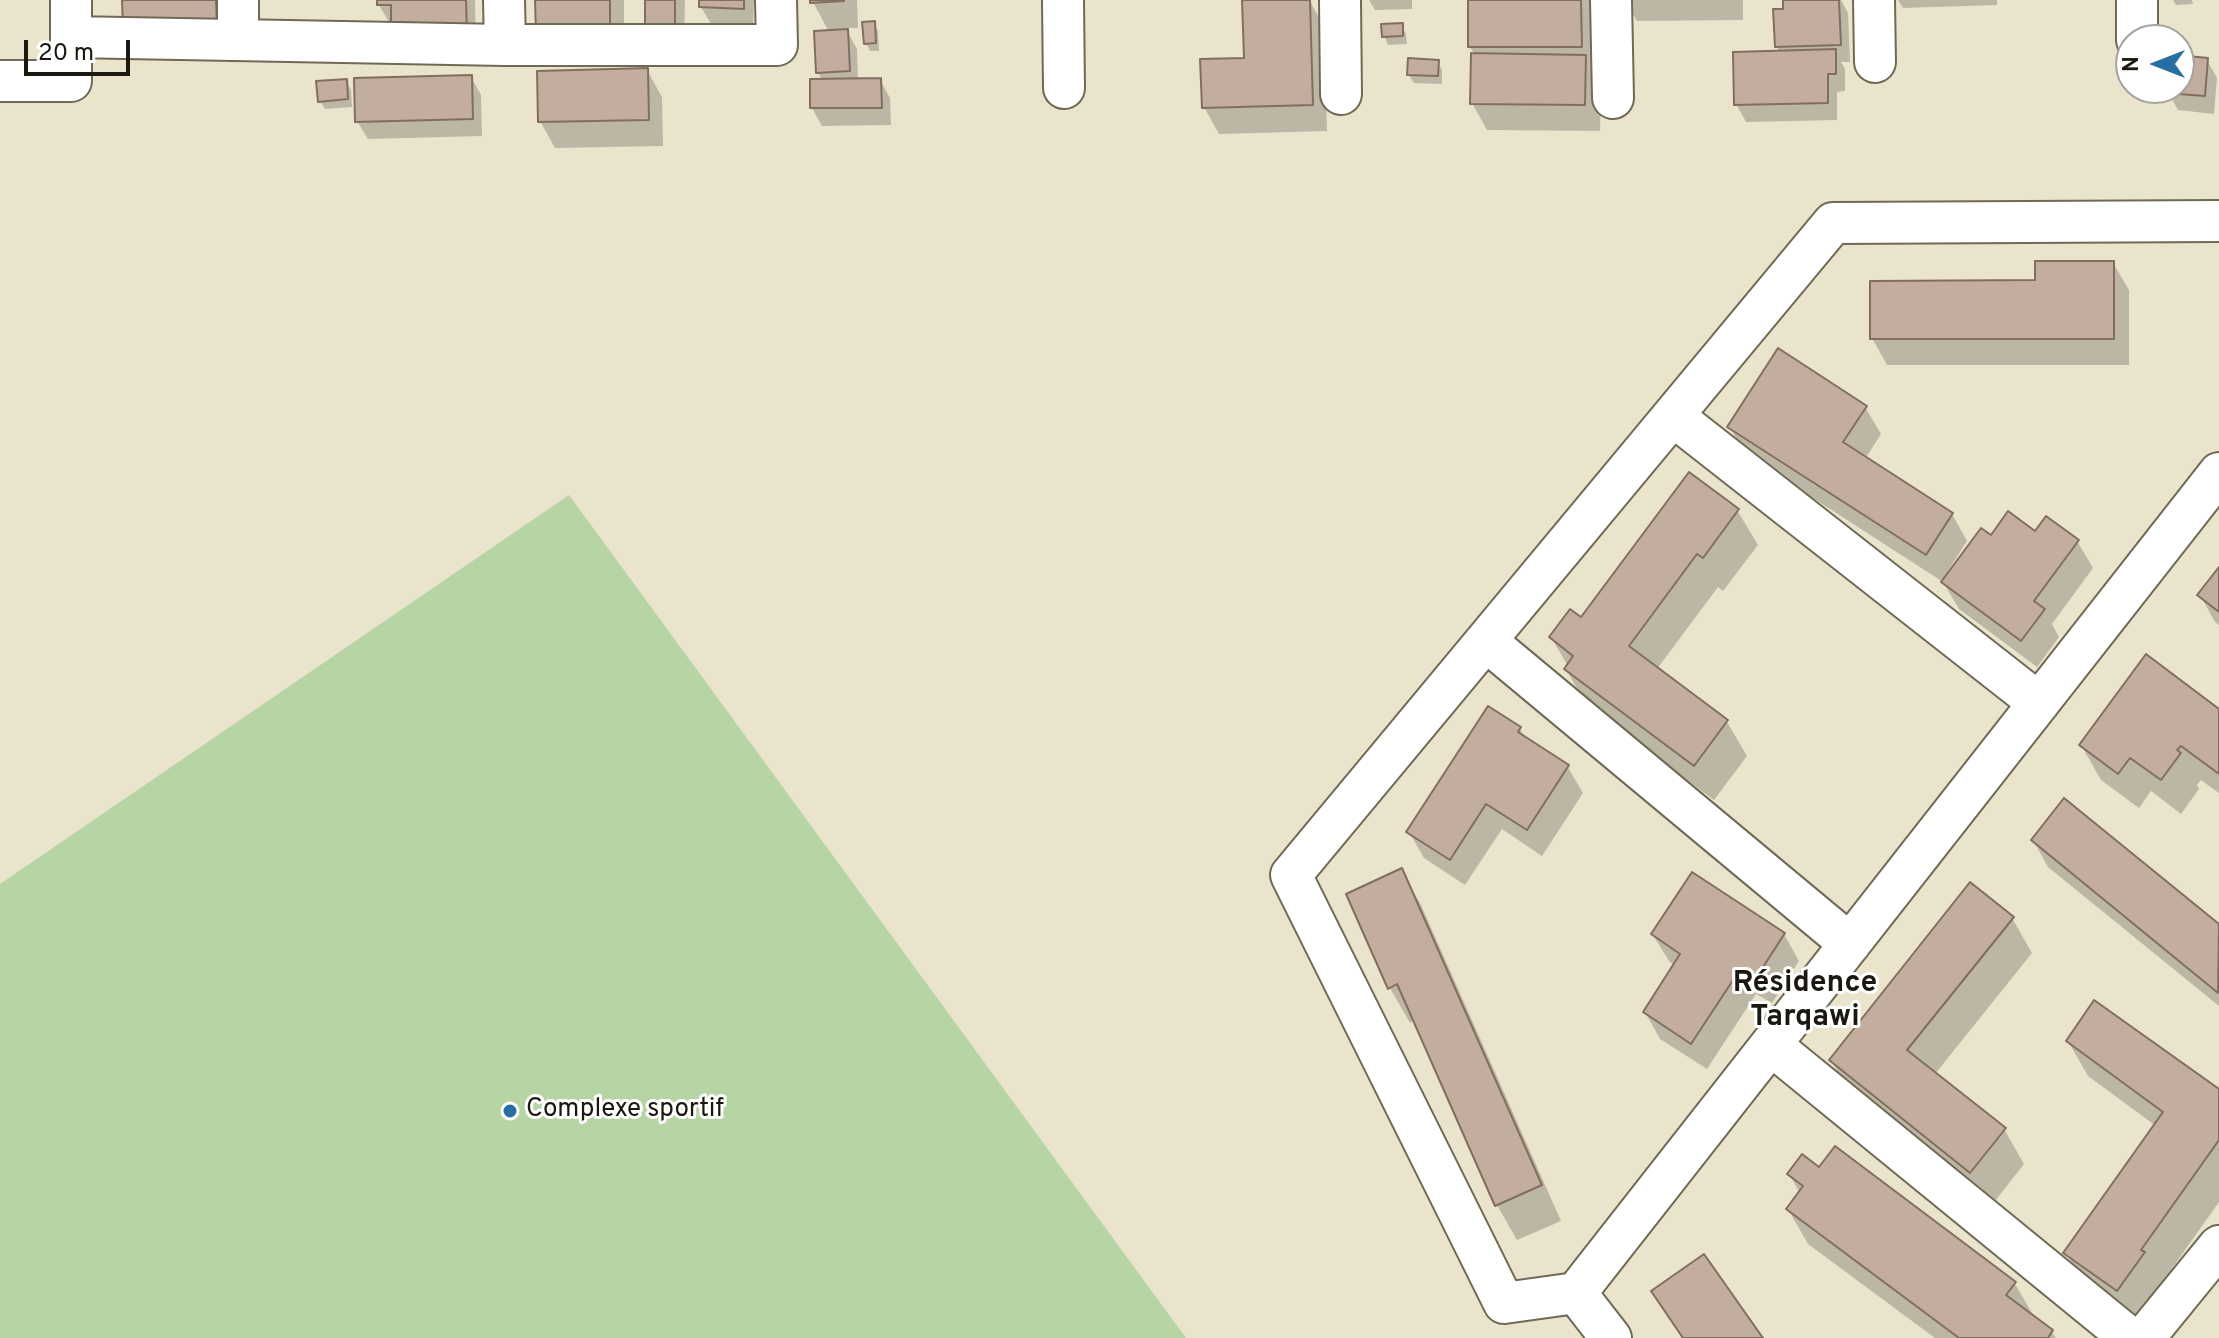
<!DOCTYPE html>
<meta charset="utf-8">
<style>
body{margin:0}
#map{position:relative;width:2219px;height:1338px;overflow:hidden;background:#ebe4cd;font-family:Overpass,sans-serif}
canvas{display:block}
.north{position:absolute;left:2115px;top:24px;width:80px;height:80px;box-sizing:border-box;background:#fff;border:2px solid #a4a39f;border-radius:50%;rotate:270deg;font-size:22px;font-weight:700;line-height:32px;text-align:center;color:#1b1810}
.north::after{content:'';display:block;margin:auto;width:28px;height:36px;background:#276fa3;clip-path:polygon(50% 0,100% 100%,50% 72%,0 100%)}
.scale{position:absolute;left:24px;top:40px;width:106px;height:36px;box-sizing:border-box;border:4px solid #1b1810;border-top:0;padding-left:10px;font-size:24px;line-height:28px;white-space:nowrap;color:#1b1810;-webkit-text-stroke:6px #fff;paint-order:stroke}
</style>
<div id="map">
<canvas width="2219" height="1338"></canvas>
<div class="north">N</div>
<div class="scale">20 m</div>
</div>
<script>
const context = document.querySelector('canvas').getContext('2d');
context.lineJoin = 'round';
function paint(path, color) { context.fillStyle = color; context.fill(path, 'evenodd'); }
const toPath = rows => new Path2D(rows.map(r => 'M' + r).join(''));
function trace(path, color, width, dash) { context.strokeStyle = color; context.lineWidth = width; context.lineCap = dash ? 'butt' : 'round'; context.setLineDash(dash || []); context.stroke(path); }
function drawText(font, color, halo, rows, align = 'center') {
  context.font = font + ' Overpass,sans-serif'; context.lineWidth = 6; context.setLineDash([]); context.textBaseline = 'middle'; context.strokeStyle = halo; context.fillStyle = color; for (const [text, x, y, turn = 0] of rows) {
    context.save(); context.translate(x, y); context.rotate((+turn || 0) * Math.PI / 180); context.textAlign = isNaN(turn) ? turn : align; if (halo) context.strokeText(text, 0, 0); context.fillText(text, 0, 0); context.restore();
  }
}
paint(toPath([
 [569,495,1186,1338,0,1338,0,884]
]), '#b6d4a4');
paint(toPath([
 [379,0,475,0,476,51,389,22,379,5],
 [537,0,624,0,624,58],
 [647,0,685,0,684,48],
 [701,0,754,0,753,26,711,24,701,7],
 [812,0,857,0,858,28,845,28,857,49,858,80,880,80,890,98,891,125,822,126,812,108,823,81,818,73,829,32],
 [1309,0,1324,26,1327,131,1219,134,1204,107,1246,60],
 [1369,0,1412,0,1412,9,1375,10],
 [1470,0,1603,0,1600,131,1487,130,1472,103,1475,55,1470,47],
 [1625,0,1743,0,1743,20,1637,21],
 [1785,0,1841,0,1848,13,1850,62,1841,62,1845,69,1845,91,1837,92,1837,120,1746,122,1736,104,1780,53,1777,47,1785,11],
 [1898,0,1997,0,1997,5,1903,8],
 [2173,0,2192,0,2193,4,2176,5],
 [874,23,878,31,879,51,870,51,866,43],
 [1402,25,1406,34,1407,44,1388,45,1384,36],
 [2179,47,2188,48,2194,59,2207,60,2217,78,2214,114,2178,110,2168,92,2168,88,2179,88],
 [1437,62,1442,70,1442,84,1414,83,1409,75],
 [647,70,662,97,663,146,555,148,540,121],
 [471,77,481,95,482,136,368,139,357,121],
 [346,81,351,90,352,107,325,109,320,101],
 [2113,263,2129,290,2129,365,1887,365,1872,338,2037,282],
 [1865,407,1881,434,1865,459,1952,514,1967,541,1948,571,1951,572,1991,537,2036,534,2077,541,2093,568,2052,624,2059,637,2037,667,1959,609,1943,582,1745,454,1730,427],
 [1737,510,1758,545,1723,591,1718,587,1657,669,1727,722,1747,756,1714,800,1586,704,1566,669,1568,666,1551,637,1582,620],
 [2219,570,2219,625,2215,622,2200,595],
 [2219,711,2219,793,2201,780,2197,785,2199,789,2181,814,2151,791,2139,808,2101,780,2081,745],
 [1520,729,1526,739,1567,766,1583,793,1542,856,1502,829,1465,885,1424,858,1409,832],
 [2064,801,2219,926,2219,1006,2048,867,2033,840],
 [1401,871,1421,905,1561,1221,1517,1240,1497,1205,1415,1020,1410,1023,1390,988],
 [2012,918,2032,953,1935,1074,2004,1129,2024,1164,1991,1206,1851,1095,1831,1060],
 [1784,934,1799,961,1772,1003,1756,994,1707,1069,1660,1039,1645,1012,1675,966,1669,961,1653,935],
 [2068,1041,2219,1092,2219,1202,2161,1284,2164,1288,2138,1325,2086,1288,2066,1253,2156,1126,2088,1076],
 [1835,1149,2015,1284,2036,1320,2052,1332,2056,1338,1935,1338,1808,1244,1788,1209,1800,1193,1789,1174,1820,1170]
]), '#0003');
const building = toPath([
 [122,0,216,0,217,26,123,30,122,0],
 [377,0,466,0,467,34,391,35,391,5,377,5,377,0],
 [535,0,610,0,610,32,536,33,535,0],
 [645,0,675,0,675,31,645,30,645,0],
 [699,0,744,0,744,9,699,7,699,0],
 [810,0,844,0,844,1,810,3,810,0],
 [1242,0,1310,0,1313,105,1202,108,1200,59,1244,58,1242,0],
 [1468,0,1581,0,1582,47,1468,47,1468,0],
 [1783,0,1839,0,1841,45,1775,47,1773,9,1783,9,1783,0],
 [875,21,876,43,864,44,862,22,875,21],
 [1403,23,1403,36,1382,37,1381,24,1403,23],
 [848,29,850,71,816,73,814,31,848,29],
 [2179,45,2189,46,2188,56,2208,58,2205,96,2165,93,2166,88,2179,88,2179,45],
 [1836,49,1836,74,1828,74,1828,103,1734,105,1733,52,1836,49],
 [1471,53,1586,55,1585,105,1470,104,1471,53],
 [1408,58,1439,60,1438,76,1407,75,1408,58],
 [648,68,649,120,538,122,537,71,648,68],
 [472,75,473,119,355,122,354,78,472,75],
 [881,78,882,108,810,108,810,79,881,78],
 [347,79,348,99,318,102,316,81,347,79],
 [2035,261,2114,261,2114,339,1870,339,1870,281,2035,280,2035,261],
 [1778,348,1867,406,1843,442,1953,513,1926,555,1727,427,1778,348],
 [1689,472,1739,509,1703,558,1697,554,1629,646,1728,720,1694,766,1564,669,1573,656,1549,637,1570,609,1581,617,1689,472],
 [2008,511,2035,531,2046,516,2079,540,2034,601,2045,609,2021,641,1941,582,1981,528,1991,535,2008,511],
 [2219,567,2219,612,2197,595,2219,567],
 [2146,654,2219,709,2219,774,2181,746,2177,750,2181,753,2161,780,2130,758,2118,774,2079,745,2146,654],
 [1488,706,1521,727,1518,732,1569,765,1527,830,1486,804,1450,860,1406,832,1488,706],
 [2064,798,2219,924,2218,993,2031,840,2064,798],
 [1402,868,1542,1185,1495,1206,1397,984,1388,989,1346,894,1402,868],
 [1692,872,1785,933,1756,978,1741,968,1691,1044,1643,1012,1680,954,1651,934,1692,872],
 [1970,882,2014,917,1907,1050,2006,1128,1970,1173,1829,1060,1970,882],
 [2094,1000,2219,1089,2219,1140,2141,1250,2145,1252,2117,1291,2063,1253,2163,1112,2066,1041,2094,1000],
 [1835,1146,2016,1282,2006,1295,2053,1330,2048,1338,1959,1338,1786,1209,1803,1186,1787,1174,1802,1154,1819,1167,1835,1146],
 [1704,1254,1763,1338,1683,1338,1651,1291,1704,1254]
]);
paint(building, '#c2ad9f');
trace(building, '#826e61', 2);
const minor = toPath([
 [238,0,238,40],
 [1063,0,1064,88],
 [1340,0,1341,94],
 [1611,0,1613,98],
 [1874,0,1875,62],
 [2137,0,2137,40],
 [71,37,505,45,504,0],
 [505,45,777,45,776,0],
 [0,81,71,81,71,0],
 [1673,416,2039,703],
 [1486,641,1850,944],
 [1771,1045,2130,1338],
 [1576,1293,1504,1303,1291,875,1833,223,2219,221],
 [1611,1338,1576,1293,2219,473],
 [2144,1338,2219,1246]
]);
trace(minor, '#6f6955', 44);
trace(minor, '#fff', 40);
for (const [x, y, r, color] of [
 [510,1111,8,"#276fa3"]
]) { const dot = new Path2D(); dot.arc(x, y, r, 0, 2 * Math.PI); context.fillStyle = color; context.fill(dot); trace(dot, '#fff', 3); }
drawText('26px', '#1b1810', '#fff', [
 ["Complexe sportif",526,1111]
], 'left');
drawText('bold 30px', '#1b1810', '#fff', [
 ["Résidence",1805,985],
 ["Tarqawi",1805,1019]
]);
</script>
